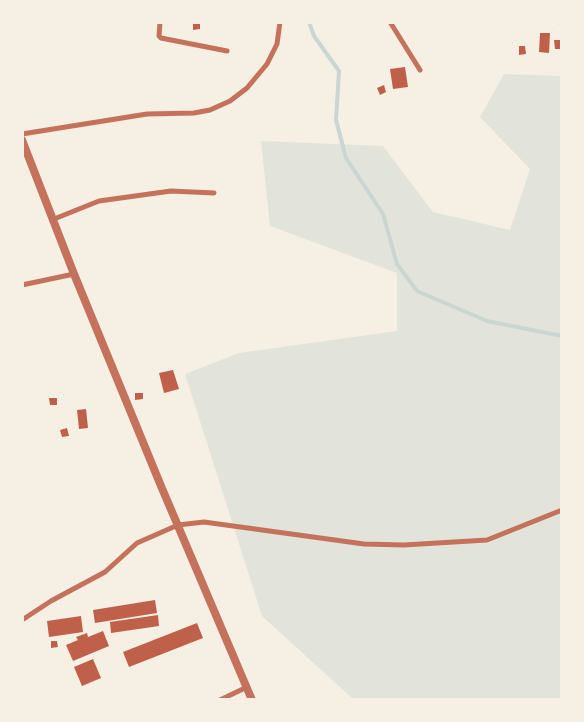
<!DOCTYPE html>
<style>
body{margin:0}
#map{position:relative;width:584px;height:722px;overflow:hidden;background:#f6efe4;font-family:"Titillium Web",sans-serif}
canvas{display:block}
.frame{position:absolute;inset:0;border:24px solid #f6efe4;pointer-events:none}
</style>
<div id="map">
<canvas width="584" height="722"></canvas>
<div class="frame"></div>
</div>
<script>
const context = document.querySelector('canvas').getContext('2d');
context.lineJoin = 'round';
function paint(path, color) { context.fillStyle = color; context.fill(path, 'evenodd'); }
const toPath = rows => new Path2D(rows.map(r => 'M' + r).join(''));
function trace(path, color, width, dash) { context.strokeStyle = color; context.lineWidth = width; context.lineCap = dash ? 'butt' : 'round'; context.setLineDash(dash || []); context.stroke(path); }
paint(toPath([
 [504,74,561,76,561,699,353,699,262,616,185,374,239,353,397,331,397,273,270,226,261,141,383,146,433,212,510,230,530,169,480,117]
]), '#e2e4dc');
trace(toPath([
 [309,22,314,36,339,71,336,120,346,158,383,214,397,264,417,291,487,321,562,336]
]), '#c9d6d2', 4);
paint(toPath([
 [193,22,200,22,200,29,193,30],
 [540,33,550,33,549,53,539,52],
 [554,40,561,40,562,49,555,49],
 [519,46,525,46,526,54,519,55],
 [405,67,408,87,393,89,390,69],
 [384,85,386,92,380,95,377,88],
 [173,370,179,389,164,393,159,373],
 [135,393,143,393,143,399,135,400],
 [49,398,57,398,57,405,50,405],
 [86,409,88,428,79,429,77,410],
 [67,428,69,436,62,437,60,430],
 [155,600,157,613,95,623,93,610],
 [158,615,159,626,111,633,110,622],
 [81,616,83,632,49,637,47,621],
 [197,623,203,638,129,667,123,652],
 [103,631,109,646,73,661,66,645,78,640,76,637,87,633,88,637],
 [51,641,57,641,58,647,51,648],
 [93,659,101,678,82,686,74,667]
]), '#bf614a');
trace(toPath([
 [160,22,159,36,161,38,227,51],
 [390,22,420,70],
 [561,22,562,23],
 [22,134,147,114,194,113,210,110,230,101,247,88,267,64,277,44,280,22],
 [54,219,99,201,171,191,214,193],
 [22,285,74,274],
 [22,620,51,601,105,572,137,543,178,525,204,522,364,544,404,545,487,540,562,510],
 [220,700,247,687]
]), '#c5725c', 5);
trace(toPath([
 [22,140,74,274,161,486,252,700]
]), '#c5725c', 8);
</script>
